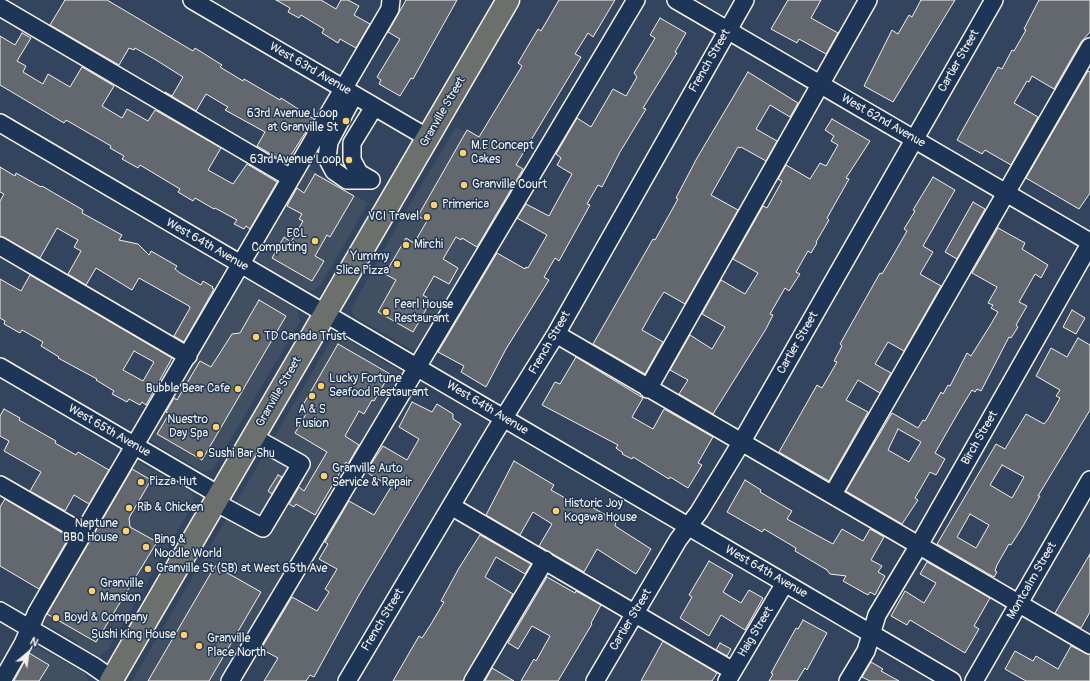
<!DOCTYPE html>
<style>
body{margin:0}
#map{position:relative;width:1090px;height:681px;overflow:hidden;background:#32445e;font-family:Pangolin,sans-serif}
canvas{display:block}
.north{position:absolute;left:8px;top:633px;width:40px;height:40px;-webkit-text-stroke:3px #1d3557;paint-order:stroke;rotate:29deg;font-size:11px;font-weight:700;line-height:16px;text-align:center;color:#f4f1e8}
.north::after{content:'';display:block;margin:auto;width:14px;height:18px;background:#f4f1e8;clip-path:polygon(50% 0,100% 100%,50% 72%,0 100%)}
</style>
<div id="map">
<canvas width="1090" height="681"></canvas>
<div class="north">N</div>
</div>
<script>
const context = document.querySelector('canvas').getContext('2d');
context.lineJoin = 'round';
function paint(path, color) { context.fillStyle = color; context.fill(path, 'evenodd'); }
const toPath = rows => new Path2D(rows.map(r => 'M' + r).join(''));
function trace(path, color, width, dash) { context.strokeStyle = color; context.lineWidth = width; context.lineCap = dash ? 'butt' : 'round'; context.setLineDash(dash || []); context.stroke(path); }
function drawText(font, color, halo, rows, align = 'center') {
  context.font = font + ' Pangolin,sans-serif'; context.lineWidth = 3; context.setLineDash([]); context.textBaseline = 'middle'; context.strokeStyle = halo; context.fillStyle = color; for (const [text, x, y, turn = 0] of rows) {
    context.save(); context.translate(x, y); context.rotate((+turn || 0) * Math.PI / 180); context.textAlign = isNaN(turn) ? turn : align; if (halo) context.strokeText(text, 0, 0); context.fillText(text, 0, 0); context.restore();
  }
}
paint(toPath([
 [456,127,529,169,425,346,416,352,355,317,351,309,404,214],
 [303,165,368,203,321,285,313,291,303,289,251,257],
 [240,276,297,309,300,321,215,466,212,470,203,472,147,439],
 [339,336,343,337,403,373,403,383,225,681,132,681,331,340],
 [135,460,191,492,193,496,193,504,107,651,99,656,79,646,76,641,42,622,42,616],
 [34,645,81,671,86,674,88,681,7,681,28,648]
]), '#414f63');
const building = toPath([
 [65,0,107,0,193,51,195,48,222,65,220,67,243,81,244,79,280,100,281,98,314,119,286,163,257,146,265,132,225,110,228,107,206,94,196,111,165,92,172,96,183,77,156,60,135,48,134,50,129,48,119,65,50,25,65,0],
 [276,0,321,0,336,9,341,0,348,0,359,6,354,15,370,24,356,48,340,39,338,43,322,33,324,29,301,15,299,18,288,12,290,8,276,0],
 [406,0,457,0,413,79,411,78,400,96,379,84,381,80,377,77,400,39,388,32,406,0],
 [559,0,615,0,593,37,588,33,575,54,581,57,516,165,523,169,477,247,462,238,461,240,456,237,443,259,458,268,449,284,434,276,423,295,428,298,425,304,428,306,413,332,378,312,396,280,385,274,406,238,414,243,427,221,418,216,467,130,479,137,522,66,518,63,538,29,541,31,559,0],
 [788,0,821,0,811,18,838,33,826,54,799,39,797,43,771,29,788,0],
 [921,0,955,0,893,102,864,86,892,30,898,34,909,15,912,17,921,0],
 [1039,0,1090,0,1090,32,1081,42,1054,89,1032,76,1029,82,1027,81,1014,103,1038,117,1011,165,985,150,982,154,957,140,998,67,1002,69,1012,50,1014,51,1026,30,1024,29,1039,0],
 [660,18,686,33,675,52,677,53,643,108,646,109,620,152,602,187,598,185,587,204,590,205,559,261,555,258,544,277,549,280,506,349,486,387,461,372,464,366,438,352,497,253,525,269,526,267,528,268,547,235,517,218,526,204,549,216,572,174,557,165,561,158,556,154,577,118,591,127,613,89,626,96,637,77,634,73,655,38,650,35,660,18],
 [22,33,31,38,17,61,26,66,23,72,43,84,48,74,70,87,82,67,114,86,102,106,122,118,127,109,148,121,155,110,221,148,208,170,233,184,247,164,277,182,250,229,246,226,244,229,234,224,237,220,215,208,214,209,195,198,193,201,178,192,180,189,140,165,138,168,122,159,124,156,110,148,111,146,66,120,64,123,0,85,0,36,15,45,22,33],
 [1088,71,1090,72,1090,193,1079,209,1026,178,1088,71],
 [748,72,798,103,790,117,770,105,756,129,777,141,766,161,741,147,740,148,738,147,711,195,738,210,685,304,664,292,657,303,642,330,663,342,645,374,593,344,653,239,655,240,678,199,676,198,697,158,748,72],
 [832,119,870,141,846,178,849,179,827,218,829,220,816,242,817,243,811,253,808,251,796,272,800,274,789,291,785,288,770,314,773,315,766,329,713,414,679,394,688,380,670,370,690,335,712,349,725,327,702,314,721,280,745,294,758,273,733,259,763,206,767,208,782,181,778,179,786,165,810,179,820,163,826,166,838,145,831,141,834,136,825,130,832,119],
 [0,167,15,176,16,173,41,187,42,186,71,203,83,210,82,213,122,235,119,240,138,244,149,255,151,251,177,266,175,269,180,273,201,285,203,281,213,287,212,288,214,289,184,342,174,336,190,308,189,306,139,278,132,290,96,268,86,285,68,274,81,251,74,247,78,240,57,228,40,258,0,236,0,201,4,194,0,192,0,167],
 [315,174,354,196,330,237,327,235,315,256,324,261,312,281,272,258,284,237,291,242,303,221,299,219,302,214,287,206,297,188,304,193,315,174],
 [933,177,955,190,923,246,933,252,920,274,941,286,904,351,888,342,875,364,891,373,880,393,858,380,846,400,868,412,829,481,779,452,817,385,822,388,837,362,834,361,842,346,840,344,880,273,882,274,895,252,907,231,904,229,915,211,913,210,933,177],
 [973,202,985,209,957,259,945,252,973,202],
 [998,228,1025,243,1022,249,1048,265,1041,278,1035,274,1019,302,1027,306,1016,325,1018,327,1011,338,1009,337,981,391,977,389,975,392,972,390,958,413,935,453,945,459,936,475,930,472,915,498,918,500,902,524,846,491,892,413,918,428,923,420,925,421,941,392,943,394,948,385,950,386,967,353,971,356,991,324,998,312,991,308,993,305,988,303,997,287,972,273,998,228],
 [898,429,921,442,909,462,888,450,898,429],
 [30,275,172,358,146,405,142,402,140,405,129,399,127,402,112,394,114,391,96,380,97,379,58,358,59,357,41,346,43,342,22,330,20,333,4,324,5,321,0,318,0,279,21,291,30,275],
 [134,351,154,362,143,381,123,370,134,351],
 [259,300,286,316,202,460,157,434,169,414,166,412,174,398,177,400,200,361,211,367,232,334,240,333,259,300],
 [1072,310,1085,318,1076,334,1063,327,1072,310],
 [1078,338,1090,345,1090,410,1038,496,1040,496,1023,526,1011,545,1009,544,997,565,995,571,997,572,994,577,937,544,996,444,1005,449,1026,414,1044,424,1048,419,1060,398,1056,396,1060,390,1036,376,1051,348,1067,357,1078,338],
 [1002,465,1024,477,1012,498,990,485,1002,465],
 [970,514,989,525,976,548,957,537,970,514],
 [338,344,390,374,374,401,372,400,364,414,359,411,345,436,359,445,348,464,346,462,315,515,296,504,294,507,289,504,299,487,304,491,327,452,295,433,306,414,300,410,338,344],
 [576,357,643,398,632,417,653,429,664,409,713,437,698,463,702,465,688,488,670,477,669,479,633,457,632,459,622,454,623,453,616,448,618,445,542,405,555,382,560,384,576,357],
 [412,402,432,412,437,404,453,414,453,419,461,424,359,595,314,677,310,675,306,681,264,681,278,658,261,649,292,597,317,611,329,592,325,589,337,569,319,559,328,544,325,542,349,501,374,515,391,487,366,472,377,455,383,446,407,460,419,439,399,427,412,402],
 [4,409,20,418,19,420,56,441,55,443,76,455,78,452,109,470,89,504,74,495,65,511,30,491,41,472,4,451,9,441,0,436,0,416,4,409],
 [514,461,554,485,551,490,581,507,585,503,616,521,615,526,651,549,636,574,597,549,584,572,539,546,552,524,533,512,520,535,486,515,514,461],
 [132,469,151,480,129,518,130,527,157,542,96,642,47,614,132,469],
 [278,475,282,477,272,494,268,491,278,475],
 [745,480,761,490,760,492,792,511,787,519,833,544,842,529,863,541,870,529,884,537,871,560,882,566,878,572,885,576,875,595,870,592,868,595,843,581,846,576,830,574,827,570,795,551,796,548,764,529,762,532,727,512,745,480],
 [5,499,69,537,39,589,0,566,0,507,5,499],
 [480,535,531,564,525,574,496,557,485,577,513,594,463,681,393,681,419,636,422,638,431,624,444,602,441,601,459,568,480,535],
 [1090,554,1090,612,1081,628,1055,613,1090,554],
 [709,561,733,575,723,592,741,603,749,590,763,598,745,630,721,615,709,636,680,618,692,597,689,595,709,561],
 [927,562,990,598,974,626,979,629,965,653,910,620,907,625,891,616,905,591,924,603,936,583,920,574,927,562],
 [215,566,261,592,209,681,148,681,215,566],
 [547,577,575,593,576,591,601,605,591,623,592,624,558,681,521,681,534,659,536,661,550,636,532,626,518,649,508,643,547,577],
 [803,620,827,633,807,670,805,668,797,681,769,681,773,674,771,673,796,628,798,629,803,620],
 [663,641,717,673,712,681,641,681,663,641],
 [720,643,731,649,727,656,716,650,720,643],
 [1071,646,1090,655,1090,681,1026,681,1005,669,1015,651,1033,661,1036,656,1058,669,1071,646],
 [29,653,49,665,39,681,14,681,29,653],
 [871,662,883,669,881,671,899,681,870,681,862,677,871,662],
 [492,668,514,681,485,681,492,668]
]);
paint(building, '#63686e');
trace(building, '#f4f1e8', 1);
const minor = toPath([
 [192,0,428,138],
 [676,0,1090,242],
 [0,7,291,178],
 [354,95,329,142,327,158,334,171,347,180,371,180],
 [0,123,952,681],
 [371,180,359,173,352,160,352,143,374,107],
 [0,246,188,356],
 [556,334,1090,645],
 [0,367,219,495],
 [648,389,868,0],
 [0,485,83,533],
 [833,494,1090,47],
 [215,502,263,528,301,464,253,437],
 [451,506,733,671],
 [0,611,92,665,112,679],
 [2,681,23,644,37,612,390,9,391,0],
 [230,681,636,0],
 [347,681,495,432,556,334,745,0],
 [473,681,545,560],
 [595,681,678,540,699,512,741,443,994,0],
 [727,681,785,583],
 [848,681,866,651,877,615,919,545,1090,244],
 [974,681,1090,480]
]);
const highway = toPath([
 [111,681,508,0]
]);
trace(minor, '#f4f1e8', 20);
trace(highway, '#f4f1e8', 25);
trace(minor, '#1d3557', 17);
trace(highway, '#6b706d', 22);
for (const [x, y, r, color] of [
 [346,121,4,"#ffd166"],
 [463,153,4,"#ffd166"],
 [349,160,4,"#ffd166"],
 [464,185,4,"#ffd166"],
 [434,205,4,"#ffd166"],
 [427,217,4,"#ffd166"],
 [315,241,4,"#ffd166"],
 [406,245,4,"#ffd166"],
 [397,264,4,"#ffd166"],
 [386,312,4,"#ffd166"],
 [256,337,4,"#ffd166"],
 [321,386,4,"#ffd166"],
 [238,389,4,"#ffd166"],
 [312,396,4,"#ffd166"],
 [216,427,4,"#ffd166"],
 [200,454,4,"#ffd166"],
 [324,476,4,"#ffd166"],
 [141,482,4,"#ffd166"],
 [129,508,4,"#ffd166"],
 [556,511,4,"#ffd166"],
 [126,531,4,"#ffd166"],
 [146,547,4,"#ffd166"],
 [148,569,4,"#ffd166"],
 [92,591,4,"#ffd166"],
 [56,618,4,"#ffd166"],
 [184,635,4,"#ffd166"],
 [199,646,4,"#ffd166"]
]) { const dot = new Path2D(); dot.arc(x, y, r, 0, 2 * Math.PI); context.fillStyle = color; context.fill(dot); trace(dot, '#1d3557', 1.5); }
drawText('12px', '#f4f1e8', '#1d3557', [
 ["French Street",710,61,-60],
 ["Cartier Street",959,61,-60],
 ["West 63rd Avenue",310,69,30],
 ["Granville Street",443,112,-60],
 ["West 62nd Avenue",883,121,30],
 ["West 64th Avenue",207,245,30],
 ["French Street",550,343,-60],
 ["Cartier Street",798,343,-60],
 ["Granville Street",279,392,-60],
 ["West 64th Avenue",487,408,31],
 ["West 65th Avenue",109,431,30],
 ["Birch Street",980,438,-60],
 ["West 64th Avenue",766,572,30],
 ["Montcalm Street",1032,581,-60],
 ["French Street",383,620,-59],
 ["Cartier Street",631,620,-59],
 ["Haig Street",756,632,-59]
]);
drawText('12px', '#f4f1e8', '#1d3557', [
 ["63rd Avenue Loop",338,114,"right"],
 ["at Granville St",338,128,"right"],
 ["M.E Concept",471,146],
 ["Cakes",471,160],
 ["63rd Avenue Loop",341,160,"right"],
 ["Granville Court",472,185],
 ["Primerica",442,205],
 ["VCI Travel",419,217,"right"],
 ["ECL",307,234,"right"],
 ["Computing",307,248,"right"],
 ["Mirchi",414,245],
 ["Yummy",389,257,"right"],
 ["Slice Pizza",389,271,"right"],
 ["Pearl House",394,305],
 ["Restaurant",394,319],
 ["TD Canada Trust",264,337],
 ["Lucky Fortune",329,379],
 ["Seafood Restaurant",329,393],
 ["Bubble Bear Cafe",230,389,"right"],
 ["A & S",312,410,"center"],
 ["Fusion",312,424,"center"],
 ["Nuestro",208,420,"right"],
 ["Day Spa",208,434,"right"],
 ["Sushi Bar Shu",208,454],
 ["Granville Auto",332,469],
 ["Service & Repair",332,483],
 ["Pizza Hut",149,482],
 ["Historic Joy",564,504],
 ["Kogawa House",564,518],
 ["Rib & Chicken",137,508],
 ["Neptune",118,524,"right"],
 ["BBQ House",118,538,"right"],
 ["Bing &",154,540],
 ["Noodle World",154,554],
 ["Granville St (SB) at West 65th Ave",156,569],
 ["Granville",100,584],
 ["Mansion",100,598],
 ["Boyd & Company",64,618],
 ["Sushi King House",176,635,"right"],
 ["Granville",207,639],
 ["Place North",207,653]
], 'left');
</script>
